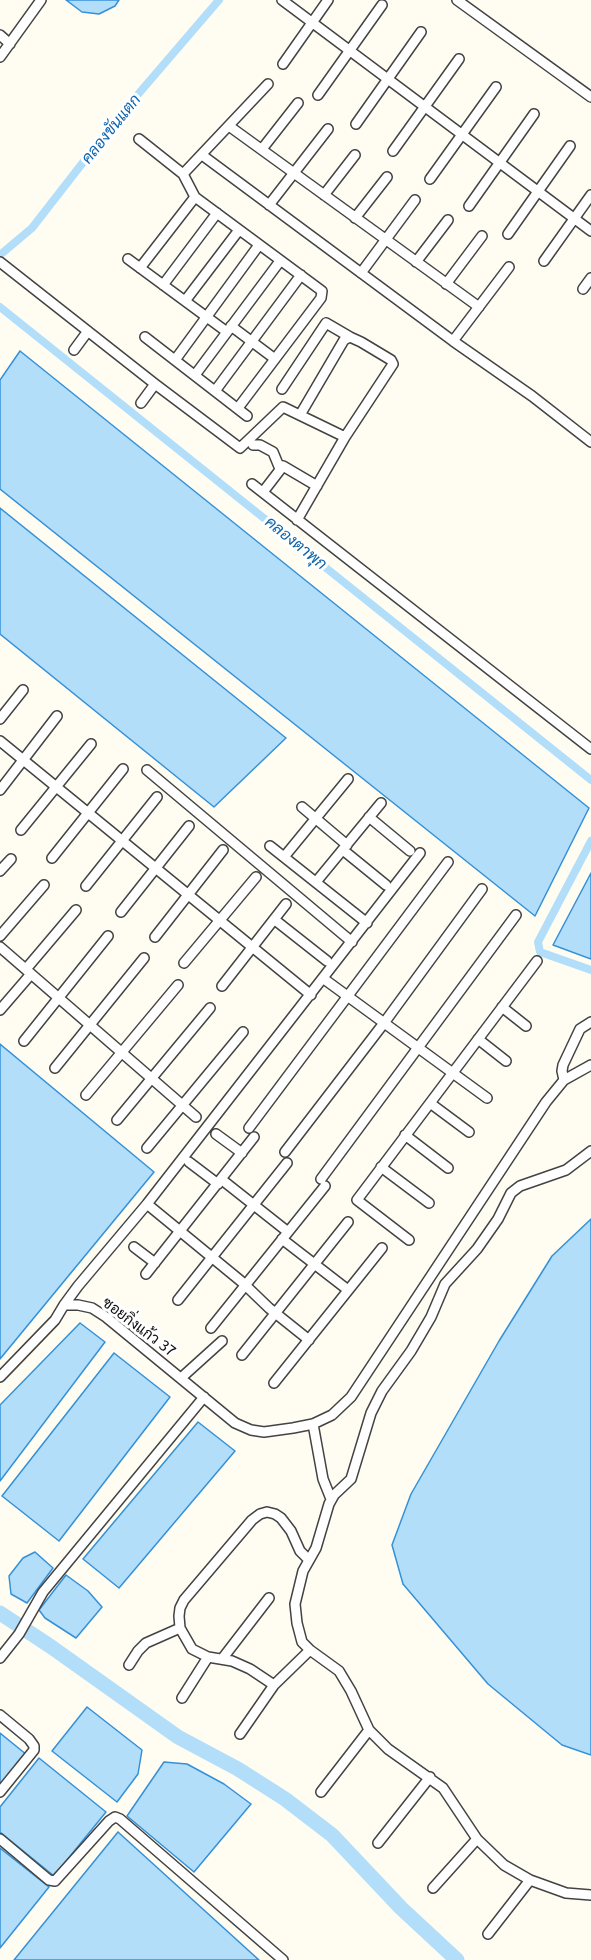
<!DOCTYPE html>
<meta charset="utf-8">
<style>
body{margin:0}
canvas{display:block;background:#fffdf2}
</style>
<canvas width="591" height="1960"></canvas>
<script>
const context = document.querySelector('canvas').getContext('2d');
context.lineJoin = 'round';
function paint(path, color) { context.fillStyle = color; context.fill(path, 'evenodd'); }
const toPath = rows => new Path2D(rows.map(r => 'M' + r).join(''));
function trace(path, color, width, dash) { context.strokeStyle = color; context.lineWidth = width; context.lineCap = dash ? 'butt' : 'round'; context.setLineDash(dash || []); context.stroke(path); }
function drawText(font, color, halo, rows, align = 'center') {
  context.font = font + ' Georgia,Sarabun,serif'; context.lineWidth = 6; context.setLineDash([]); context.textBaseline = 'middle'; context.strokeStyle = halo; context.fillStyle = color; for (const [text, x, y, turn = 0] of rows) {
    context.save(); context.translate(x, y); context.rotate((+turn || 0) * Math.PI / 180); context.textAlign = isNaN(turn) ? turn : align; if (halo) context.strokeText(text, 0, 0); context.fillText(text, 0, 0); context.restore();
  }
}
const water = toPath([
 [66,0,119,0,115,6,99,14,82,12,66,0],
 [20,351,589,808,535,916,0,489,0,380,20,351],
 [0,508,286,738,214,807,0,634,0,508],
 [591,873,591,959,553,945,591,873],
 [0,1044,154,1172,0,1359,0,1044],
 [591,1219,591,1755,562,1745,488,1684,403,1584,392,1545,411,1494,499,1341,552,1256,591,1219],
 [80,1323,105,1342,0,1481,0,1405,80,1323],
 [114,1353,170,1397,59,1541,2,1496,114,1353],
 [198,1422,235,1451,119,1588,83,1559,198,1422],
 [35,1552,53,1568,27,1603,11,1594,9,1576,23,1558,35,1552],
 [66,1575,88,1591,102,1607,76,1638,45,1618,39,1610,66,1575],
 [87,1707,142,1750,138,1774,117,1802,52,1751,87,1707],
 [0,1733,27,1755,0,1787,0,1733],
 [39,1758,106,1812,54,1876,0,1832,0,1807,39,1758],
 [164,1762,187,1764,224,1784,251,1804,194,1872,127,1816,164,1762],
 [118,1832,259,1960,14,1960,118,1832],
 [0,1848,49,1887,0,1948,0,1848]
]);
paint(water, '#b3defa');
trace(water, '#3591d7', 1.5);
trace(toPath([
 [0,255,32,228,116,120,219,0],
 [0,307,591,780],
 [591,841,538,942,540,952,591,970]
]), '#b3defa', 8);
trace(toPath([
 [0,1613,50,1646,178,1737,238,1769,285,1799,332,1835,401,1908,457,1960]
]), '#b3defa', 15);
const street = toPath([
 [282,0,591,231],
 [457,0,591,97],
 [0,35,10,44],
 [0,57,41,0],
 [283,64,328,0],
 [318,95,382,5],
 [356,124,421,32],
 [229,126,479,307],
 [139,139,183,174,195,197,322,291,321,298,238,408],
 [262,149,298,103],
 [393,151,459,59],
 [202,155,453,341,532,396,591,442],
 [183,174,268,84],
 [430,179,496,87],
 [324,195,355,155],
 [269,205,328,129],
 [469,206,534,114],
 [355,218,387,177],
 [508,234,570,146],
 [128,259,227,332],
 [544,261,591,195],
 [0,262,155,384,240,448,283,407,345,437,297,520],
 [416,262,448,220],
 [140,268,195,197],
 [361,273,415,200],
 [446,284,482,236],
 [163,285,217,213],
 [583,289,591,278],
 [185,301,239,230],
 [231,326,275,359],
 [145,337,247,416],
 [453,341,509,267],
 [74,350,88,331],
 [175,360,259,245],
 [195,375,280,261],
 [282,389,326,323,350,337],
 [215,391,301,275],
 [141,403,155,384],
 [300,415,344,340,350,337,361,342,391,360,393,364,345,437],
 [253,445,260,445,273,452,280,469],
 [252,484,591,749],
 [263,492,283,466,317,486],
 [0,719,23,690],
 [0,741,311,995],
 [147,770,352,942],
 [0,790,57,716],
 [302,807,347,845],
 [369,817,410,851],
 [21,830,91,744],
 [270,846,367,923],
 [343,850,386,885],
 [284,857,348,779],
 [52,858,123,769],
 [0,871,11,859],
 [316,882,381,803],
 [86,886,157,797],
 [121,912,189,826],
 [275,920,327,961],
 [0,936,44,885],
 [155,937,223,850],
 [0,947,196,1117],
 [184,963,256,877],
 [26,969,76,910],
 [324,979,487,1098],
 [222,986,286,904],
 [502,1007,526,1026],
 [0,1010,31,974],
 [478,1039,506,1061],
 [24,1041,108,936],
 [55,1068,144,958],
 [564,1080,562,1071,563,1065,580,1029,591,1022],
 [86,1095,178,985],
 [430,1103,469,1132],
 [117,1120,210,1008],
 [249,1128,448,862],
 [216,1134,242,1153],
 [405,1135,448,1168],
 [147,1148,243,1032],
 [591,1151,566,1170,520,1186,511,1193,498,1219,477,1249,445,1284,431,1317,411,1351,382,1391,371,1413,351,1479,334,1495,329,1504,316,1548,303,1571,295,1604,297,1623,302,1642,310,1650,339,1671,351,1691,369,1730,388,1749,443,1788,477,1839,504,1865,530,1880,566,1893,591,1895],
 [285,1152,384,1023,482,889],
 [189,1162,218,1184],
 [381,1167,429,1203],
 [221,1179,288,1232],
 [321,1179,516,915],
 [147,1204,242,1282,269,1308,309,1340],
 [282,1239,348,1290],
 [409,1240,357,1200,537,961],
 [134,1247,155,1263],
 [146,1274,254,1137],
 [178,1300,287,1163],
 [64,1305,78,1286,147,1204,420,853],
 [211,1328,325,1186],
 [242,1355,348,1222],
 [0,1377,55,1320,64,1305,78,1305,92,1308,106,1317,235,1423,251,1430,264,1432,293,1428,313,1424,332,1415,351,1397,546,1102,564,1080,591,1065],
 [181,1378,222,1341],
 [274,1383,382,1248],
 [313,1424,323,1479,331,1499],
 [0,1658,19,1634,43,1592,204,1397],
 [222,1659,269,1598],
 [129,1665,138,1651,146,1643,180,1628],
 [274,1685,250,1669,232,1661,208,1657,192,1649,180,1628,179,1616,180,1608,184,1600,252,1520,260,1514,267,1512,275,1514,281,1518,291,1531,300,1551,309,1560],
 [182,1698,208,1657],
 [0,1715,29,1739,34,1746,34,1750,0,1792],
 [240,1734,274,1685,310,1650],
 [321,1792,369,1730],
 [0,1839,49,1880,55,1881,109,1821,115,1817,120,1819,283,1960],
 [378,1843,430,1777],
 [433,1888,477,1839],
 [488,1934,530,1880]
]);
trace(street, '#434343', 12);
trace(street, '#fff', 9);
drawText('15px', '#101010', '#fff', [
 ["ซอยกิ่งแก้ว 37",139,1327,37]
]);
drawText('italic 16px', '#0f63ac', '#fff', [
 ["คลองขันแตก",111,129,-51],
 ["คลองตาพุก",296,543,39]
]);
</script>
